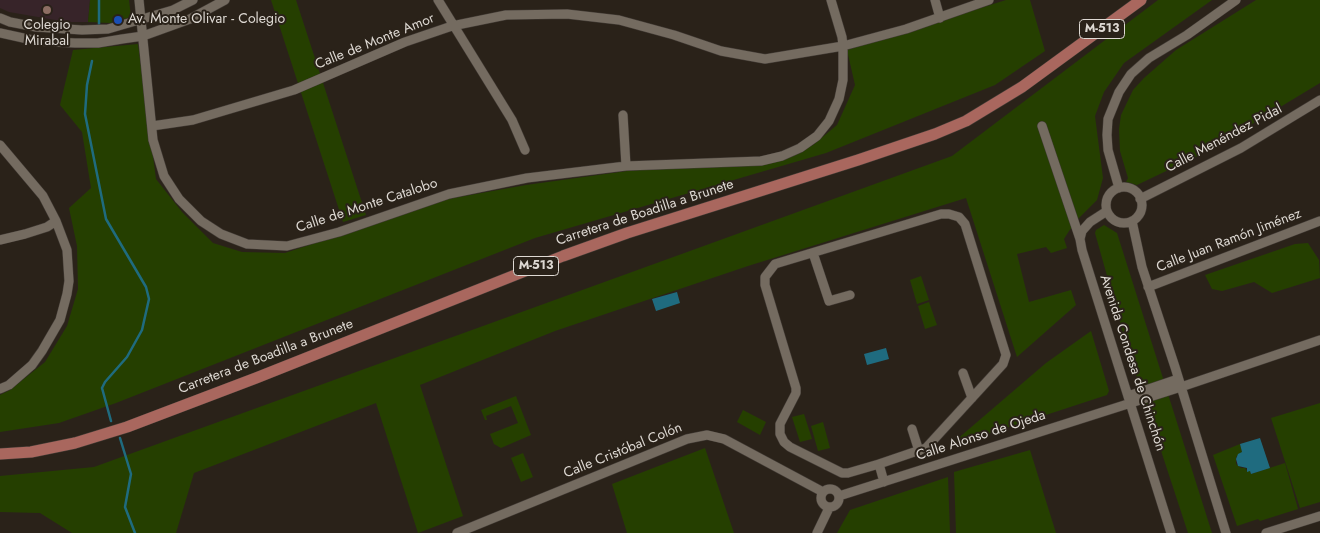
<!DOCTYPE html>
<meta charset="utf-8">
<style>
body{margin:0}
canvas{display:block;background:#2a2219}
</style>
<canvas width="1320" height="533"></canvas>
<script>
const context = document.querySelector('canvas').getContext('2d');
context.lineJoin = 'round';
function paint(path, color) { context.fillStyle = color; context.fill(path, 'evenodd'); }
const toPath = rows => new Path2D(rows.map(r => 'M' + r).join(''));
function trace(path, color, width, dash) { context.strokeStyle = color; context.lineWidth = width; context.lineCap = dash ? 'butt' : 'round'; context.setLineDash(dash || []); context.stroke(path); }
function drawText(font, color, halo, rows, align = 'center') {
  context.font = font + ' Jost,sans-serif'; context.lineWidth = 4; context.setLineDash([]); context.textBaseline = 'middle'; context.strokeStyle = halo; context.fillStyle = color; for (const [text, x, y, turn = 0] of rows) {
    context.save(); context.translate(x, y); context.rotate((+turn || 0) * Math.PI / 180); context.textAlign = isNaN(turn) ? turn : align; if (halo) context.strokeText(text, 0, 0); context.fillText(text, 0, 0); context.restore();
  }
}
paint(toPath([
 [0,0,90,0,88,22,67,22,9,12,0,8]
]), '#372429');
paint(toPath([
 [90,0,129,0,131,17,110,23,88,22],
 [271,0,296,0,366,215,343,222],
 [1006,0,1030,0,1045,51,995,85,826,153,535,238,116,403,59,423,0,432,0,395,10,390,45,362,67,326,78,289,77,246,69,208,91,188,82,132,60,105,73,50,138,44,156,179,182,212,213,243,242,252,285,253,448,199,526,185,627,171,781,159,813,145,837,125,855,85,847,50],
 [1158,0,1212,0,1124,63,1104,92,1095,116,1103,178,1097,200,1079,218,1069,231,1064,239,1067,248,1051,253,1046,247,1017,254,1029,302,1071,290,1076,305,1017,357,966,198,748,266,555,331,420,385,463,516,418,533,376,403,194,473,176,533,72,533,40,513,0,512,0,476,94,467,952,156],
 [1256,0,1320,0,1320,83,1204,153,1137,185,1126,182,1128,178,1120,151,1119,129,1121,115,1133,90,1144,78,1176,50],
 [1104,225,1117,233,1212,533,1188,533,1127,347,1095,233,1096,230],
 [1308,243,1319,260,1320,278,1272,293,1254,282,1222,291,1212,289,1205,275,1295,244],
 [921,276,929,300,917,304,910,280],
 [929,302,937,325,925,329,918,306],
 [1091,331,1109,391,1107,395,948,447,1046,363],
 [516,396,531,435,501,448,494,444,490,434,518,423,511,406,486,416,487,420,485,420,481,410],
 [1320,403,1320,502,1300,508,1271,418],
 [743,410,766,422,760,435,737,422],
 [804,414,812,439,800,442,792,417],
 [823,422,830,448,818,451,811,426],
 [1240,444,1242,452,1236,457,1236,464,1241,468,1245,468,1247,471,1250,471,1251,474,1285,463,1298,509,1260,521,1258,519,1237,526,1213,455],
 [705,448,734,533,627,533,612,484],
 [1030,450,1056,533,956,533,954,472],
 [523,453,533,477,521,482,511,458],
 [948,477,950,533,837,533,850,510]
]), '#253f00');
paint(toPath([
 [677,292,680,303,656,311,652,299],
 [886,348,889,359,867,365,864,354],
 [1260,438,1270,468,1251,474,1250,471,1247,472,1247,468,1238,466,1236,459,1238,454,1242,452,1240,444]
]), '#1f6b7f');
trace(toPath([
 [99,25,99,0],
 [92,61,87,85,85,114,106,219,146,287,149,299,142,330,127,357,105,382,102,388,111,421],
 [120,438,131,474,125,507,135,533]
]), '#1f6b7f', 2.5);
const minor = toPath([
 [139,0,153,140,164,176,179,199,201,221,221,234,247,244,287,246,339,232,449,194,527,178,626,166,761,161,782,156,800,148,817,136,829,121,839,99,843,80,843,46,842,37,831,0],
 [438,0,512,120,525,150],
 [935,0,940,18],
 [0,18,10,22,36,27,82,30,108,29,173,10,193,0],
 [0,33,37,41,75,43,98,43,122,39,143,36,190,19,225,0],
 [623,115,626,166],
 [152,126,193,120,294,90,405,42,452,26,506,15,567,14,619,20,674,35,721,51,765,59,843,46,906,29,989,0],
 [1042,126,1080,239],
 [0,145,43,196,56,221,67,250,69,281,67,294,60,320,42,351,32,365,9,385,0,389],
 '1106 205a18 18 0 1 1 36 0a18 18 0 1 1-36 0Z',
 [1119,188,1108,150,1107,135,1108,119,1119,92,1131,74,1149,58,1187,35,1236,0],
 [1140,199,1241,148,1320,100],
 [1107,211,1090,222,1082,231,1080,239,1082,250,1171,533],
 [1132,221,1142,267,1175,367,1226,533],
 [0,240,25,234,47,227,56,221],
 [813,253,829,301,850,295],
 [1148,287,1320,221],
 [963,373,972,398],
 [1128,396,1178,379],
 [912,429,919,451],
 [879,464,848,473,842,473,790,447,784,442,780,434,780,424,796,393,796,388,765,285,765,277,775,264,941,214,949,214,959,217,965,224,1006,355,1003,364,926,448,879,464,884,482],
 '821 498a9 9 0 1 1 18 0a9 9 0 1 1-18 0Z',
 [839,496,1181,387,1320,340],
 [457,533,687,439,707,435,724,439,823,492],
 [817,533,829,508],
 [1266,533,1320,516]
]);
const major = toPath([
 [0,454,31,452,75,443,127,427,256,378,563,256,627,233,858,160,935,134,966,121,1022,87,1141,0]
]);
trace(minor, '#433c36', 10);
trace(major, '#433c36', 12);
trace(minor, '#746b60', 9);
trace(major, '#a9675e', 11);
for (const [x, y, r, color] of [
 [47,10,5,"#8d6e63"],
 [118,20,5,"#1a4fb4"]
]) { const dot = new Path2D(); dot.arc(x, y, r, 0, 2 * Math.PI); context.fillStyle = color; context.fill(dot); trace(dot, '#2a2219', 2); }
for (const [x, y, w] of [
 [1102,29,45],
 [536,266,45]
]) { const box = new Path2D(); box.roundRect(x - w / 2, y - 9.5, w, 19, 4); context.fillStyle = '#2a2219'; context.fill(box); trace(box, '#ded9d3', 1); }
drawText('bold 12px', '#ded9d3', null, [
 ["M-513",1102,29],
 ["M-513",536,266]
]);
drawText('14px', '#ded9d3', '#2a2219', [
 ["Av. Monte Olivar - Colegio",128,20],
 ["Colegio",47,26,"center"],
 ["Mirabal",47,42,"center"]
], 'left');
drawText('14px', '#ded9d3', '#2a2219', [
 ["Calle de Monte Amor",375,42,-22],
 ["Calle Menéndez Pidal",1224,139,-28],
 ["Calle de Monte Catalobo",367,206,-18],
 ["Carretera de Boadilla a Brunete",645,213,-18],
 ["Calle Juan Ramón Jiménez",1229,241,-21],
 ["Carretera de Boadilla a Brunete",266,357,-21],
 ["Avenida Condesa de Chinchón",1132,363,72],
 ["Calle Alonso de Ojeda",981,436,-18],
 ["Calle Cristóbal Colón",623,451,-22]
]);
</script>
